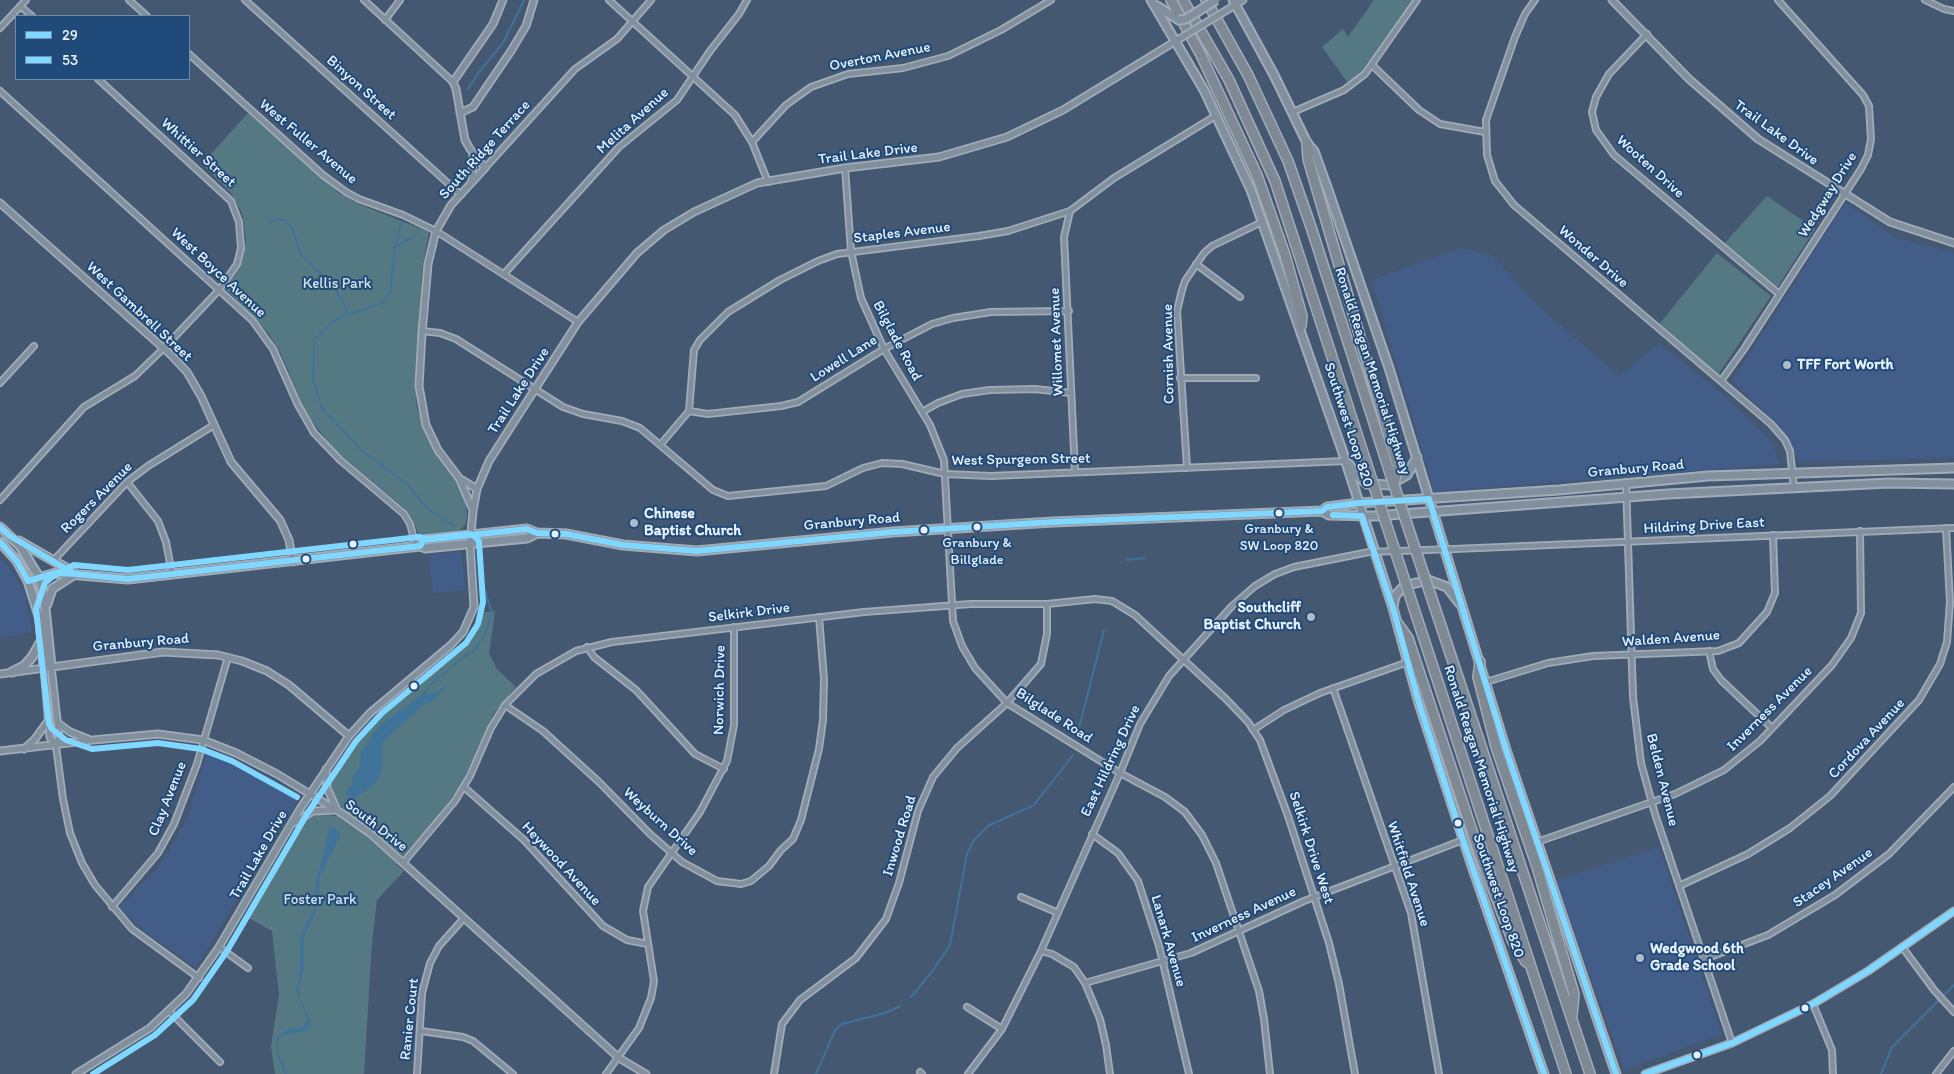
<!DOCTYPE html>
<style>
body{margin:0}
#map{position:relative;width:1954px;height:1074px;overflow:hidden;background:#455872;font-family:Itim,sans-serif}
canvas{display:block}
.legend{position:absolute;left:15px;top:15px;width:175px;height:65px;box-sizing:border-box;background:#1f4a7a;border:1px solid #6f8dac;margin:0;padding:6px 9px;list-style:none;font-size:15px;color:#e8f1f8}
.legend li{display:flex;align-items:center;gap:10px;height:25px}
.legend b{width:25px;border:1px solid #6f8dac}
</style>
<div id="map">
<canvas width="1954" height="1074"></canvas>
<ul class="legend">
<li><b style="height:6px;background:#80d7ff"></b>29</li>
<li><b style="height:6px;background:#80d7ff"></b>53</li>
</ul>
</div>
<script>
const context = document.querySelector('canvas').getContext('2d');
context.lineJoin = 'round';
function paint(path, color) { context.fillStyle = color; context.fill(path, 'evenodd'); }
const toPath = rows => new Path2D(rows.map(r => 'M' + r).join(''));
function trace(path, color, width, dash) { context.strokeStyle = color; context.lineWidth = width; context.lineCap = dash ? 'butt' : 'round'; context.setLineDash(dash || []); context.stroke(path); }
function drawText(font, color, halo, rows, align = 'center') {
  context.font = font + ' Itim,sans-serif'; context.lineWidth = 4; context.setLineDash([]); context.textBaseline = 'middle'; context.strokeStyle = halo; context.fillStyle = color; for (const [text, x, y, turn = 0] of rows) {
    context.save(); context.translate(x, y); context.rotate((+turn || 0) * Math.PI / 180); context.textAlign = isNaN(turn) ? turn : align; if (halo) context.strokeText(text, 0, 0); context.fillText(text, 0, 0); context.restore();
  }
}
paint(toPath([
 [1845,203,1897,238,1954,253,1954,458,1799,462,1780,427,1732,381],
 [1460,248,1492,255,1537,305,1619,376,1659,343,1719,391,1771,441,1780,464,1434,492,1372,280],
 [461,552,465,590,433,593,429,555],
 [3,559,24,590,32,632,0,638,0,562],
 [208,750,229,758,299,798,196,967,145,932,119,908,158,867,172,845,187,819],
 [1659,847,1722,1034,1624,1070,1556,881]
]), '#425d88');
paint(toPath([
 [1374,0,1417,0,1372,65,1350,86,1322,47,1343,29,1348,37],
 [248,113,339,193,361,205,429,232,422,271,416,397,417,408,427,436,434,449,455,476,464,494,467,514,466,524,457,533,420,537,413,520,404,508,332,448,305,411,282,356,269,334,226,289,243,255,246,240,244,224,242,213,231,193,202,164],
 [1767,196,1815,229,1777,288,1724,244],
 [1717,253,1771,296,1718,375,1656,328],
 [495,611,489,654,497,669,516,687,494,713,463,782,432,825,396,864,404,871,377,900,372,942,364,1074,275,1074,271,1046,279,995,272,931,245,916,297,826,312,816,323,814,337,816,341,807,332,796,330,776,359,735,385,708,466,641,477,624,480,613]
]), '#557982');
paint(toPath([
 [431,684,426,695,432,694,449,684,435,699,422,706,383,742,383,765,377,782,354,799,345,794,352,783,353,776,359,769,361,752,374,732,385,721,415,700,416,697,419,698],
 [332,827,340,832,340,837,320,877,316,912,304,936,304,967,299,986,300,999,310,1019,311,1026,307,1031,282,1035,286,1030,303,1027,308,1020,296,991,300,968,300,941,304,927,313,912,317,875,323,857,328,832]
]), '#407399');
trace(toPath([
 [468,89,479,72,503,43,524,0],
 [269,222,277,219,284,220,293,230,301,254,335,289,346,308,346,313],
 [401,224,395,247,390,293,380,304,338,318,314,339,313,381,322,408,362,451,406,483,428,509,453,526],
 [395,247,419,233],
 [1126,560,1145,558],
 [430,685,466,655,474,651,486,632,492,613,484,588],
 [1077,736,1104,630],
 [348,802,351,796],
 [911,997,931,973,950,945,967,854,973,841,988,826,1034,805,1073,755],
 [284,1033,277,1040,278,1055,286,1074],
 [816,1074,835,1030,842,1024,885,1013,900,1006],
 [1881,1074,1892,1047,1954,985]
]), '#407399', 2);
const minor = toPath([
 [129,0,147,16],
 [245,0,461,195],
 [364,0,453,82],
 [609,0,735,115,752,142,768,182],
 [1535,0,1525,14,1515,37,1486,120,1487,155,1495,181,1514,205,1771,424,1785,440,1790,451,1794,488],
 [1925,0,1944,9,1954,11],
 [20,6,32,16],
 [385,20,400,0],
 [0,28,26,0],
 [1647,34,1609,74,1596,97,1592,112,1596,130,1614,155,1779,294],
 [189,54,323,175,346,192,359,199,403,215,436,231,578,322],
 [1372,65,1419,110,1440,124,1485,132],
 [0,91,252,320,273,349,298,405,314,433,340,460,404,514,410,524,416,546],
 [1293,112,1344,90,1365,74,1417,0],
 [752,142,786,105,811,87,848,74,903,68,948,56,1001,30,1051,0],
 [485,168,575,69,617,39,651,0],
 [845,168,851,251,861,298,884,349,930,425,944,460,953,621,962,646,975,668,1007,703,1120,773,1165,797,1185,812,1202,835,1216,863,1259,991,1264,1019,1270,1074],
 [1070,211,1064,237,1075,472],
 [1196,264,1240,297],
 [504,274,619,147,677,100,710,51,739,14,747,0],
 [422,331,440,333,456,339,563,407,583,414,622,421,640,428,713,490,728,496,826,486,863,468,882,463,902,464,945,474,991,476,1346,461],
 [1180,378,1256,378],
 [1721,381,1744,349,1861,169,1868,155,1871,139,1869,106,1863,95,1778,0],
 [0,383,34,346],
 [689,411,708,414,781,406,798,402,884,349,932,324,953,318,991,312,1069,311],
 [922,412,938,403,962,394,990,390,1035,389,1071,393],
 [661,444,689,411,694,350,700,340,728,312,780,280,818,261,837,254,979,236,1008,231,1070,211,1114,178,1217,115],
 [1187,468,1177,311,1182,290,1185,281,1204,253,1212,246,1262,222],
 [127,482,158,521,166,542,172,574],
 [1626,482,1633,697,1641,763,1655,814,1732,1043],
 [0,500,84,407,135,376,167,345,219,290,237,264,241,248,239,222,231,201,98,79],
 [1454,549,1954,528],
 [53,561,127,482,148,466,214,425],
 [587,647,594,657,636,690,695,754,724,769],
 [1709,651,1713,669,1721,680,1772,728],
 [1486,682,1548,663,1593,656,1718,651,1739,643,1767,612,1775,593,1773,535],
 [1333,688,1411,913,1439,1074],
 [505,705,543,731,599,782,650,834,682,862,717,881,741,884,751,881,769,866,781,850,793,839,801,820,819,749,823,720,824,679,819,617],
 [1253,730,1284,710,1320,693,1408,662],
 [56,746,63,799,70,833,82,863,95,885,132,929,199,978],
 [464,787,524,840,603,926,627,940,648,944],
 [1092,834,1118,853,1138,881,1159,946,1189,1074],
 [1537,842,1675,794,1724,770,1760,741,1832,665,1851,638,1861,613,1860,531],
 [403,863,455,801,470,776,491,728,505,705,536,674,576,651,612,642,864,612,971,604,1047,604,1095,599,1112,601,1135,615,1226,699,1248,722,1260,740,1288,816,1329,943,1339,984,1355,1074],
 [1679,886,1748,854,1790,828,1830,796,1919,700,1940,664,1947,642,1950,602,1946,528],
 [1021,897,1056,912],
 [112,907,158,853,174,824,197,764,228,657],
 [219,947,248,968],
 [1903,948,1934,990,1954,1012],
 [1041,951,1052,954,1074,967,1085,983,1100,1019,1106,1045,1110,1074],
 [1705,959,1768,935,1835,895,1889,854,1954,787],
 [1085,983,1191,953,1304,901,1463,840],
 [1813,1004,1832,1050,1833,1074],
 [967,1007,1002,1029],
 [169,1011,220,1062],
 [421,1031,463,1037,473,1041,513,1074],
 [920,1072,922,1074],
 [417,1074,422,993,430,963,439,946,464,918],
 [606,1074,639,1028,651,998,654,981,643,911,648,887,700,812,727,761,734,725,734,627],
 [774,1074,782,1024,800,1000,856,958,886,919,899,883,918,811,933,777,957,748,1007,703,1041,664,1047,634,1047,604],
 [968,1074,1002,1029,1041,951,1120,773,1140,724,1169,676,1232,606,1255,586,1275,574,1294,567,1369,552],
 [1936,1074,1954,1051]
]);
const tertiary = toPath([
 [1612,0,1689,79,1758,139,1890,222,1954,243],
 [1227,10,1243,0],
 [460,113,473,107,511,51,526,26,534,0],
 [472,182,473,154],
 [0,203,170,354,187,372,201,396,231,462,280,520,289,540,293,562],
 [460,480,472,508],
 [477,489,459,478,438,450,426,425,419,386,422,333,428,264,436,231,451,205,485,168,470,149,465,140,456,89,453,82,493,24,503,0],
 [51,666,59,738,56,746],
 [44,667,50,737,56,746],
 [0,674,163,652,218,655,242,661,267,671,289,685,349,736],
 [58,723,70,732,88,739],
 [24,749,35,739,48,721],
 [0,751,93,740,158,734,203,740,236,753,277,774,346,816,371,834,619,1058,646,1074],
 [326,769,327,788,336,808],
 [292,824,313,811,334,810],
 [76,1074,150,1028,186,994,219,947,300,809,349,736,370,713,451,645,463,632,474,607,470,543,473,511,477,489,489,461,578,322,637,253,664,230,694,212,757,183,845,168,939,157,1007,137,1063,110,1184,36],
 [1645,1074,1732,1043,1813,1004,1868,971,1954,911]
]);
const secondary = toPath([
 [1151,0,1204,90,1251,190,1342,450,1393,608,1419,703,1471,863,1544,1074],
 [1233,0,1274,75,1307,143,1314,151,1327,187,1389,368,1507,753,1616,1074],
 [1157,6,1179,20],
 [1349,464,1356,475,1367,484,1390,485,1407,475,1417,457],
 [1322,511,1329,515,1375,516,1668,494,1889,483,1954,484],
 [0,527,20,546,39,577,44,598,51,666],
 [19,541,73,572],
 [0,542,17,561,28,581,40,619,44,667],
 [420,546,424,540,527,529,537,533,566,534,623,545,697,551,893,532,1053,522,1322,511,1327,507,1359,503,1559,490,1708,476,1954,468],
 [28,581,56,573,128,579,420,546,425,548,527,538,537,533],
 [47,604,52,589,75,574],
 [1393,607,1395,596,1404,586,1428,580,1447,587,1459,603],
 [12,672,24,666,32,657,43,638]
]);
const motorway = toPath([
 [1171,0,1200,53,1257,175,1285,255,1302,316,1301,326],
 [1183,0,1229,80,1275,181,1368,468],
 [1206,0,1248,75,1288,161,1311,227,1388,467],
 [1307,143,1308,159,1398,467],
 [1398,624,1408,638,1480,855,1513,942,1526,962],
 [1441,626,1590,1074],
 [1420,627,1566,1074],
 [1480,662,1478,677,1496,747,1537,867,1574,994,1572,1016]
]);
trace(minor, '#a1acb9', 8);
trace(tertiary, '#a1acb9', 9);
trace(secondary, '#a1acb9', 11);
trace(motorway, '#a1acb9', 12);
trace(minor, '#828f9c', 4.5);
trace(tertiary, '#828f9c', 5.5);
trace(secondary, '#828f9c', 7);
trace(motorway, '#7e8994', 9);
const minorBridge = toPath([
 [1369,552,1454,549]
]);
const tertiaryBridge = toPath([
 [1184,36,1227,10]
]);
const secondaryBridge = toPath([
 [1179,20,1186,19,1216,0]
]);
const motorwayBridge = toPath([
 [1388,467,1441,626],
 [1368,468,1420,627],
 [1394,484,1398,467]
]);
trace(minorBridge, '#a1acb9', 8, []);
trace(tertiaryBridge, '#a1acb9', 9, []);
trace(secondaryBridge, '#a1acb9', 11, []);
trace(motorwayBridge, '#a1acb9', 12, []);
trace(minorBridge, '#828f9c', 4.5);
trace(tertiaryBridge, '#828f9c', 5.5);
trace(secondaryBridge, '#828f9c', 7);
trace(motorwayBridge, '#7e8994', 9);
trace(toPath([
 [1333,515,1362,516,1393,608,1419,703,1463,840,1544,1074],
 [0,527,10,536,75,574,128,579,420,546,424,540,527,529,537,533,566,534,623,545,697,551,893,532,1053,522,1322,511,1327,507,1359,503,1429,499,1507,753,1616,1074],
 [0,542,17,561,28,581,56,573,78,574],
 [1645,1074,1732,1043,1813,1004,1868,971,1954,911]
]), '#80d7ff', 6);
trace(toPath([
 [93,1074,155,1035,193,1000,227,951,307,814,356,741,382,713,466,643,478,624,483,602,479,542,476,537,470,534,426,539,419,537,128,570,74,565,53,576,45,583,36,609,49,724,52,729,66,740,92,749,158,743,201,749,232,761,297,797]
]), '#80d7ff', 6);
for (const [x, y, r, color] of [
 [1787,365,5,"#afbbc9"],
 [1279,513,4.5,"#e8f1f8"],
 [634,523,5,"#afbbc9"],
 [977,527,4.5,"#e8f1f8"],
 [924,530,4.5,"#e8f1f8"],
 [555,534,4.5,"#e8f1f8"],
 [353,544,4.5,"#e8f1f8"],
 [306,559,4.5,"#e8f1f8"],
 [1311,617,5,"#afbbc9"],
 [414,686,4.5,"#e8f1f8"],
 [1458,823,4.5,"#e8f1f8"],
 [1640,958,5,"#afbbc9"],
 [1805,1008,4.5,"#e8f1f8"],
 [1697,1055,4.5,"#e8f1f8"]
]) { const dot = new Path2D(); dot.arc(x, y, r, 0, 2 * Math.PI); context.fillStyle = color; context.fill(dot); trace(dot, '#1f4a7a', 2); }
drawText('14px', '#e8f1f8', '#1f4a7a', [
 ["Granbury &",1279,529],
 ["SW Loop 820",1279,546],
 ["Granbury &",977,543],
 ["Billglade",977,560]
]);
drawText('15px', '#e8f1f8', '#1f4a7a', [
 ["Overton Avenue",880,57,-11],
 ["Binyon Street",361,88,42],
 ["Melita Avenue",633,121,-42],
 ["Trail Lake Drive",1776,133,36],
 ["West Fuller Avenue",308,142,40],
 ["South Ridge Terrace",485,150,-48],
 ["Whittier Street",198,153,42],
 ["Trail Lake Drive",868,154,-7],
 ["Wooten Drive",1650,167,42],
 ["Wedgway Drive",1828,195,-58],
 ["Staples Avenue",902,233,-7],
 ["Wonder Drive",1593,257,41],
 ["West Boyce Avenue",218,273,43],
 ["West Gambrell Street",139,312,43],
 ["Bilglade Road",897,341,62],
 ["Willomet Avenue",1057,342,-92],
 ["Cornish Avenue",1169,354,-91],
 ["Lowell Lane",844,359,-32],
 ["Ronald Reagan Memorial Highway",1372,371,72],
 ["Trail Lake Drive",519,391,-57],
 ["Southwest Loop 820",1348,425,72],
 ["West Spurgeon Street",1021,460,-1],
 ["Granbury Road",1636,469,-5],
 ["Rogers Avenue",97,498,-45],
 ["Granbury Road",852,522,-5],
 ["Hildring Drive East",1704,526,-3],
 ["Selkirk Drive",749,613,-7],
 ["Walden Avenue",1671,639,-4],
 ["Granbury Road",141,643,-5],
 ["Norwich Drive",720,690,-89],
 ["Inverness Avenue",1770,709,-45],
 ["Bilglade Road",1054,716,33],
 ["Cordova Avenue",1867,739,-47],
 ["East Hildring Drive",1111,761,-65],
 ["Ronald Reagan Memorial Highway",1481,769,72],
 ["Belden Avenue",1662,780,76],
 ["Clay Avenue",168,799,-68],
 ["Weyburn Drive",660,822,42],
 ["South Drive",376,826,38],
 ["Inwood Road",900,836,-73],
 ["Selkirk Drive West",1311,848,72],
 ["Trail Lake Drive",259,855,-60],
 ["Heywood Avenue",561,864,47],
 ["Whitfield Avenue",1408,874,72],
 ["Stacey Avenue",1833,878,-35],
 ["Southwest Loop 820",1498,896,71],
 ["Inverness Avenue",1244,915,-25],
 ["Lanark Avenue",1168,941,74],
 ["Ranier Court",410,1019,-84]
]);
drawText('15px', '#d2e0e7', '#1f4a7a', [
 ["Kellis Park",337,284],
 ["Foster Park",320,900]
]);
drawText('bold 15px', '#e8f1f8', '#1f4a7a', [
 ["TFF Fort Worth",1797,365],
 ["Chinese",644,514],
 ["Baptist Church",644,531],
 ["Southcliff",1301,608,"right"],
 ["Baptist Church",1301,625,"right"],
 ["Wedgwood 6th",1650,949],
 ["Grade School",1650,966]
], 'left');
</script>
